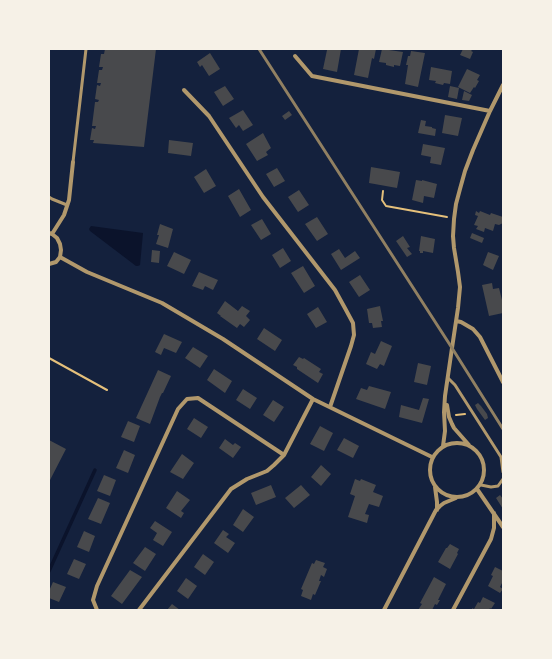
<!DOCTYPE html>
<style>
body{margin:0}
#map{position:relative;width:552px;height:659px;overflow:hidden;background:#14213d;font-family:Cabin,sans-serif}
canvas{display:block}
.frame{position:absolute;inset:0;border:50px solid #f6f1e7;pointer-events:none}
</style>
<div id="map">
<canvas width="552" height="659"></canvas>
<div class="frame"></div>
</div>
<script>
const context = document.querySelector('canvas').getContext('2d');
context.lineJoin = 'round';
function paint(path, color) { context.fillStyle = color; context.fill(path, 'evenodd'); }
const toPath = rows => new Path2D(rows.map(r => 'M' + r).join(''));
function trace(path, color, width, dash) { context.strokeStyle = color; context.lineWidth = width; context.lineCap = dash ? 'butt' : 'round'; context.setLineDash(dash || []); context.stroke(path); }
paint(toPath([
 [91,226,143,233,140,265,138,266,136,266,90,231,89,229]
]), '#0b132b');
trace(toPath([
 [49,571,95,470]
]), '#0b132b', 3.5);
paint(toPath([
 [105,49,156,49,144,147,93,143,94,140,90,140,92,128,95,129,96,126,92,126,95,102,98,102,99,100,95,99,97,85,100,86,101,83,97,83,99,70,102,70,103,67,99,67,101,54,104,54],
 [323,49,341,49,337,72,323,69,327,50,323,50],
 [359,49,376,49,374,59,372,58,368,78,354,75],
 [382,49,403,52,400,66,394,65,394,67,386,65,386,63,379,62],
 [463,49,473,49,471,51,473,52,470,59,460,55],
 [411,51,425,53,418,87,405,84,408,65,406,65,408,56,410,56],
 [210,53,220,69,209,76,202,65,200,67,197,62],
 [431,67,452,71,450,84,444,83,443,85,435,83,436,81,429,80],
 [467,69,480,75,477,80,479,81,475,88,474,87,470,93,458,87],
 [225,86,234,99,223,106,214,92],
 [450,86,459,88,457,99,448,97],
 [464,91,472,95,469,101,462,100],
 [243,110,253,125,243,131,239,125,236,128,229,118],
 [289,111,292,115,285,120,282,116],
 [445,115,462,118,458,136,442,133],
 [421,120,426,121,425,126,432,127,432,128,436,129,435,136,418,133],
 [263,133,271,148,266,152,268,155,257,161,246,144],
 [169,140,193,143,191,156,168,153],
 [423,144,445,148,441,165,430,163,431,157,421,155],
 [371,167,400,172,397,188,369,183],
 [277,168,285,181,274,187,266,174],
 [206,169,216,186,204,193,194,177],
 [416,180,422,181,422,180,437,184,434,198,424,196,423,203,412,200],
 [239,189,251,210,240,217,228,196],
 [299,190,309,205,298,212,288,197],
 [476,211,479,213,480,211,490,215,491,213,503,217,503,223,499,225,495,224,493,231,485,228,484,232,476,229,478,226,474,225,478,216,475,215],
 [317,217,328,234,317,241,305,224],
 [262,219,271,234,261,240,251,225],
 [160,224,173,229,168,248,156,244,159,235,157,235],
 [472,233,484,238,482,243,470,238],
 [403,236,410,247,407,248,412,254,407,257,396,241],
 [421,236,435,239,433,253,423,251,423,253,420,253,420,251,419,251],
 [283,248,291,261,280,268,272,255],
 [339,249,345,258,355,251,360,258,341,270,331,254],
 [152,250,160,251,159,263,151,262],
 [174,252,191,260,184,274,167,266],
 [488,252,499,256,493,270,483,265],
 [303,266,315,286,304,293,291,273],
 [199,272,218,280,213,290,205,286,203,290,192,286],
 [360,275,370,290,359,297,349,282],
 [492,283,493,289,499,288,503,304,503,313,489,316,482,285],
 [225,301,238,311,242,306,250,311,246,316,250,320,244,327,240,324,237,328,220,316,221,316,217,313],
 [380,306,383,321,381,321,382,327,373,328,372,323,369,323,367,309],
 [318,307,327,322,316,328,307,314],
 [264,328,282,340,275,351,257,339],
 [164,334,182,342,176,353,164,348,161,355,155,352],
 [381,341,392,346,384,366,380,364,377,369,366,364,371,352,375,354],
 [193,347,208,356,200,368,185,358],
 [299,357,303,359,304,358,321,369,319,372,323,374,318,383,297,369,297,367,293,365],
 [418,363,431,366,427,385,414,382],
 [214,369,232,381,225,393,207,380],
 [158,370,171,376,163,393,162,393,160,397,150,424,136,418],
 [369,386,391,392,385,409,356,399,361,388,367,390],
 [243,389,257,398,250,409,236,400],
 [423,398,429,399,422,423,399,417,401,405,419,410],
 [273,400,284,407,274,422,263,415],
 [478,403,481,406,487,414,488,418,485,420,477,409,475,405],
 [194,418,208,427,201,438,187,429],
 [128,421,140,426,134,442,121,437],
 [320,426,333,433,324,451,310,444],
 [344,438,359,446,353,458,337,450],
 [225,439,233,445,235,443,241,447,233,458,219,448],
 [49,440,66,449,49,482],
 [124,450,135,455,128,473,116,468],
 [182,454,194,463,183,479,170,472],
 [321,465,331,474,321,486,311,477],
 [104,475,116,480,110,496,97,491],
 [355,479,360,481,361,479,376,485,373,492,383,496,379,507,369,504,365,514,369,515,367,523,348,517,355,496,350,494],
 [271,485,276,497,256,505,251,493],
 [301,485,310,495,294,508,285,498],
 [177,491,190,500,181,511,184,513,181,518,166,508],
 [500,495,503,499,503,509,496,498],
 [98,498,110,503,101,524,88,519],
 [243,509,254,517,243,532,233,525],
 [155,521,172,532,163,546,153,540,157,533,150,528],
 [223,530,229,534,226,537,235,543,228,553,214,543],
 [84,531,95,536,89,552,77,547],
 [450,544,459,549,457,553,458,554,450,569,438,562,446,548,447,548],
 [145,547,156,554,145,571,133,563],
 [203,554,214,562,205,575,194,567],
 [74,559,86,564,79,579,67,574],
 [316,560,325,563,323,567,327,569,324,577,321,575,319,581,321,581,315,595,313,594,311,600,301,596,303,590,301,589,312,563,314,564],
 [495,567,503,571,503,581,500,587,503,589,500,593,488,586,493,576,491,575],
 [130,570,142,577,122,604,111,596],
 [434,577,446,584,438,600,440,600,437,605,435,604,432,610,418,610,422,604,420,603],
 [186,578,197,586,188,599,177,591],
 [53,582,66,587,59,602,49,598,49,591],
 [483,597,495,603,491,609,490,608,489,610,472,610,472,608,474,609,478,602,480,603],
 [172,604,180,610,167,610]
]), '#48494c');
trace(toPath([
 [383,191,382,200,386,206,447,217],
 [49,358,107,390],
 [456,415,465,414]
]), '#e5c07b', 2);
trace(toPath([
 [73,162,86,49],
 [49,197,52,199,67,205],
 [448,378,455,385,501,457,503,472],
 [481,485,491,487,498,486,503,479]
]), '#b1986c', 3);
trace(toPath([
 [295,56,312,76,490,111],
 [184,90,209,116,263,197,335,290,346,310,353,323,354,335,351,346,330,407],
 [49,233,52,234,57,238,60,244,61,250,60,257,56,262,49,264],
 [52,234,64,215,69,200,73,162],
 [60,257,87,272,162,303,223,339,313,399,432,457],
 [456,321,461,322,473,329,480,337,503,382],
 [447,405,449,417,452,424,454,428,469,445],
 '430 470a27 27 0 1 1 54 0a27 27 0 1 1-54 0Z',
 [443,446,445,431,444,412,445,396,452,348,458,308,460,287,458,272,454,248,453,236,454,219,456,204,460,189,465,171,473,150,490,111,503,85],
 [435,487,437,502,437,510],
 [477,489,503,527],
 [97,610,93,600,97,586,178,409,187,399,198,398,284,455],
 [139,610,231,489,247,479,267,471,274,465,284,455,313,399],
 [384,610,436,510,440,506,444,503,456,498],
 [453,610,491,539,494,528,494,513]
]), '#b1986c', 4);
trace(toPath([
 [259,49,452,348,503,429]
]), '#918062', 3);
</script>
